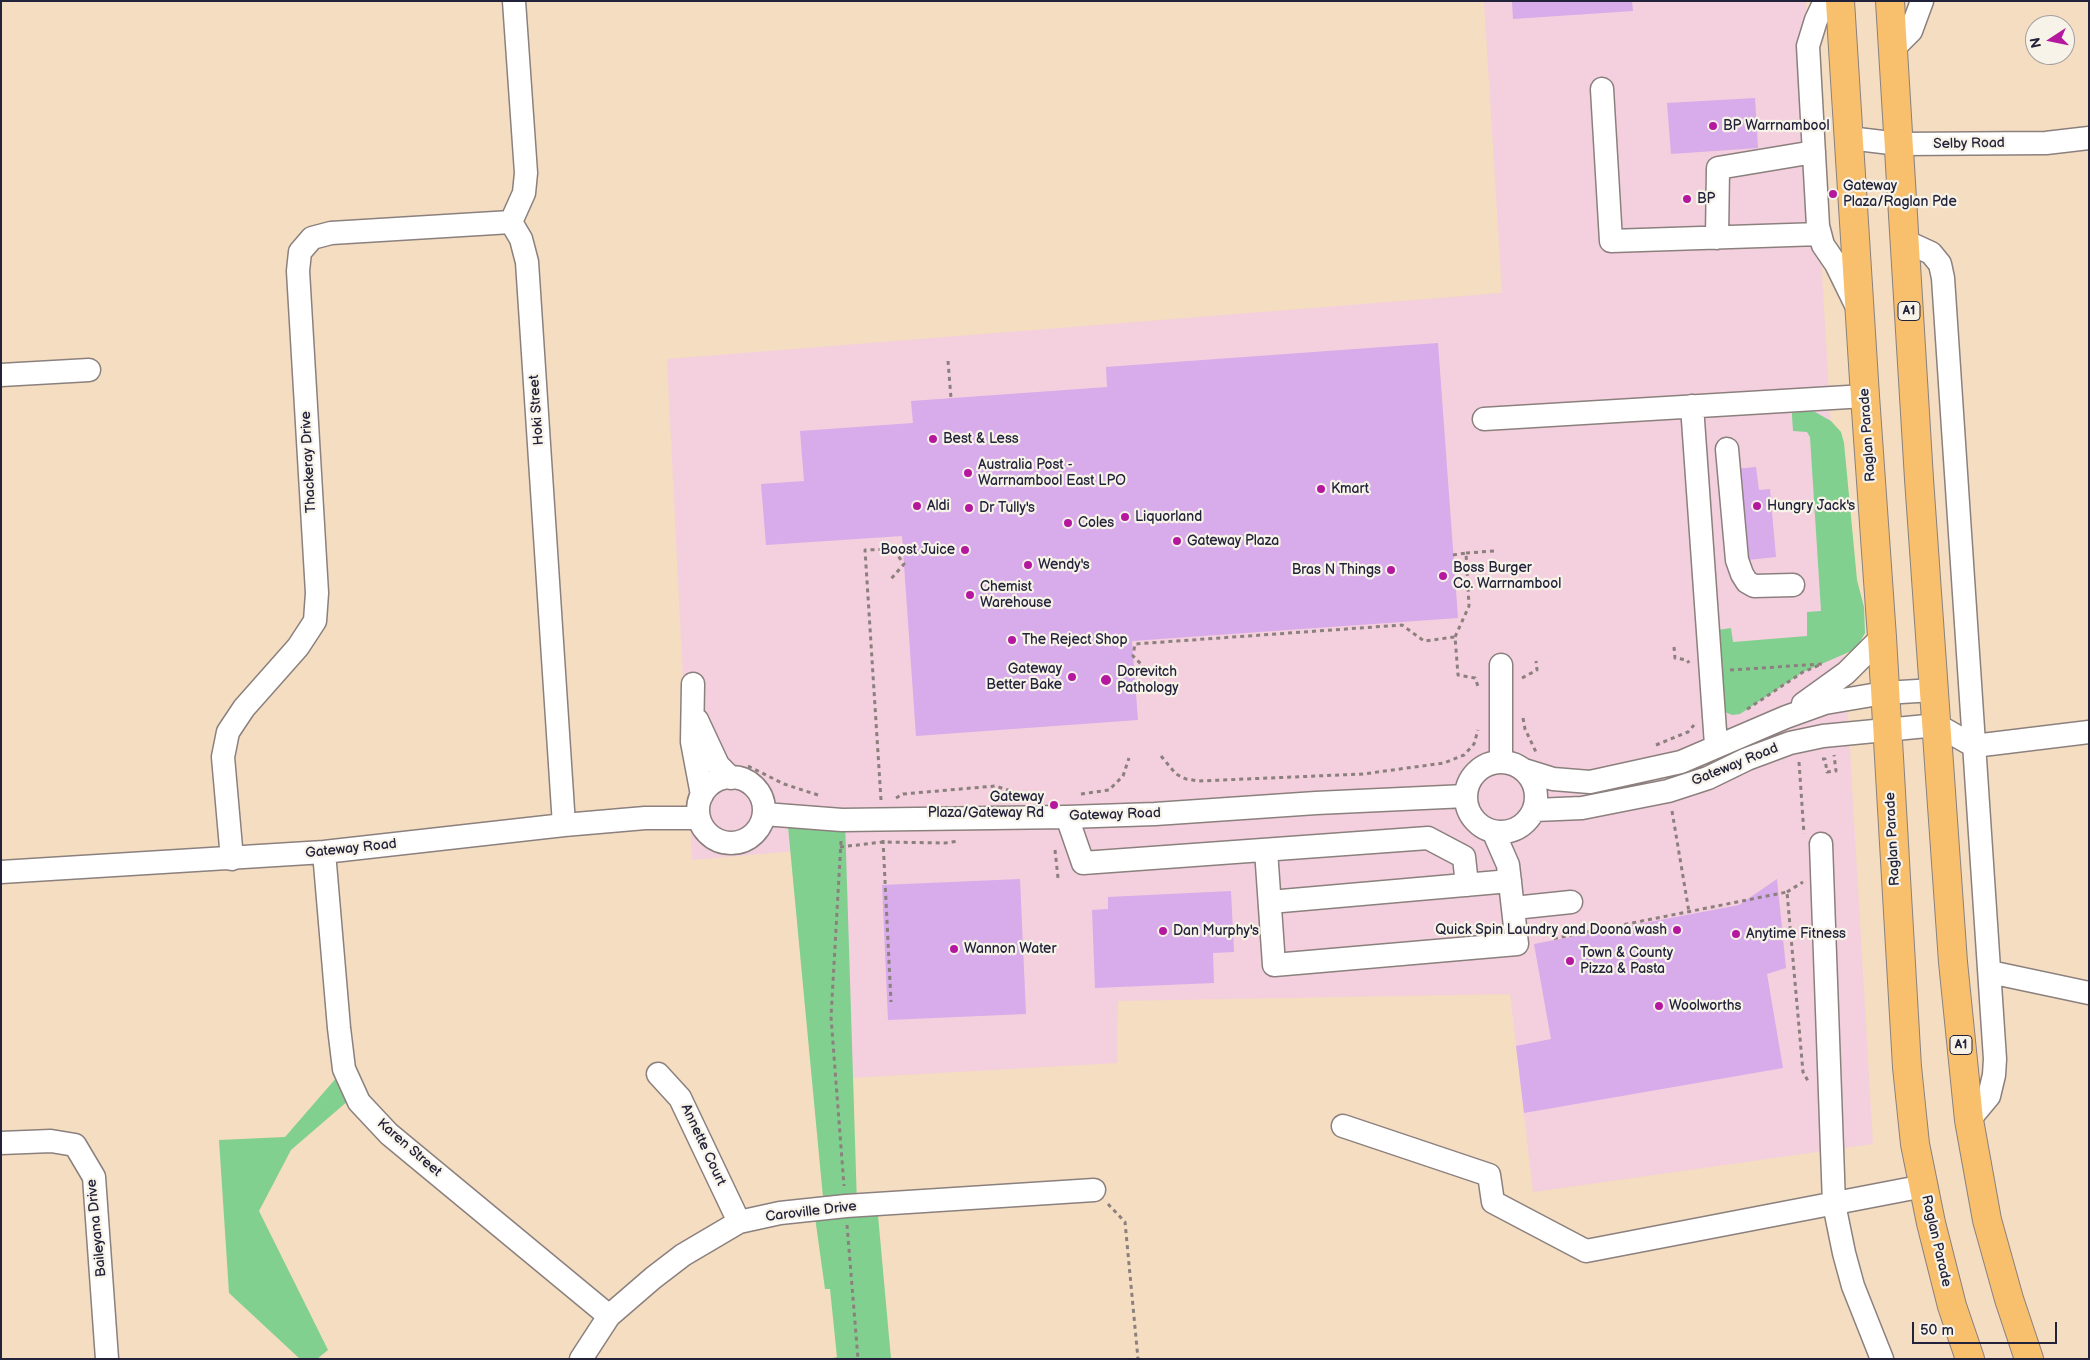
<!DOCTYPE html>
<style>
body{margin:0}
#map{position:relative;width:2090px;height:1360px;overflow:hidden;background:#f4ddc1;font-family:"Balsamiq Sans",sans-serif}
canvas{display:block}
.frame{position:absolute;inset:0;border:2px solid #22223b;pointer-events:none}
.north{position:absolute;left:2025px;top:15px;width:50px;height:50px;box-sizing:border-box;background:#f7f3e8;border:1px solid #a29fa3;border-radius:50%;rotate:259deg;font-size:14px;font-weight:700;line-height:20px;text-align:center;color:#22223b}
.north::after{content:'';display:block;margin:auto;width:18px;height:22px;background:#b5179e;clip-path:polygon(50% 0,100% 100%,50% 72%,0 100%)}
.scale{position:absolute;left:1912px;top:1322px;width:145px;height:22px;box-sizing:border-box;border:2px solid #22223b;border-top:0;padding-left:6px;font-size:15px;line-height:18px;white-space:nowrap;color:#22223b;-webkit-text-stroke:4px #f7f3e8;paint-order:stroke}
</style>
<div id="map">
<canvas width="2090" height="1360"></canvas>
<div class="frame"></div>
<div class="north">N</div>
<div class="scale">50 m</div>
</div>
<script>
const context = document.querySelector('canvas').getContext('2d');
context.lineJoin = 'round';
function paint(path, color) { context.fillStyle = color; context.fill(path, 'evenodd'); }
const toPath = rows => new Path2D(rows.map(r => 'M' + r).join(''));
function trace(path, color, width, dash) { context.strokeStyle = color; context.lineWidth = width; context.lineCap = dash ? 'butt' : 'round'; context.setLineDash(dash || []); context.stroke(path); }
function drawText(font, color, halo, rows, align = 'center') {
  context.font = font + ' "Balsamiq Sans",sans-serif'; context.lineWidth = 4.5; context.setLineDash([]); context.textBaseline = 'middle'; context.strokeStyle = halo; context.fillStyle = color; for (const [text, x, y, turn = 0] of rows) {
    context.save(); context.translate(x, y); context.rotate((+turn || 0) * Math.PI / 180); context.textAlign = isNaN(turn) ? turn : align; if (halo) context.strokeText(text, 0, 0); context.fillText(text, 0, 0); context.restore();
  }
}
paint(toPath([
 [1484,1,1806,1,1873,1144,1533,1192,1510,994,1118,1001,1117,1063,850,1078,832,848,692,860,667,359,1502,293]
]), '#f4cfdd');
paint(toPath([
 [1809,411,1815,412,1831,421,1841,432,1844,443,1857,580,1864,607,1865,633,1856,649,1803,672,1740,714,1732,715,1725,712,1722,705,1718,630,1731,628,1733,642,1807,636,1807,612,1821,611,1810,437,1807,432,1793,431,1792,416,1792,413],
 [787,816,845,820,857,1205,877,1204,891,1359,829,1359,837,1357,830,1289,825,1289,814,1210,824,1208],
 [344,1069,356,1094,291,1150,259,1211,328,1350,317,1359,300,1359,229,1293,219,1140,285,1137]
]), '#81d090');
paint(toPath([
 [1512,1,1632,1,1633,11,1513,19],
 [1755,98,1758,148,1671,154,1667,103],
 [1438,343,1458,618,1132,641,1138,720,916,736,902,536,766,545,761,484,804,481,800,431,913,423,911,401,1107,387,1106,367],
 [1756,467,1759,490,1770,489,1776,557,1748,560,1724,470],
 [1020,879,1026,1014,888,1020,882,885],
 [1777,879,1786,968,1767,974,1783,1068,1524,1113,1516,1046,1551,1039,1534,944,1739,905],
 [1231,891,1234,952,1213,953,1214,983,1095,988,1092,910,1108,909,1108,897]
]), '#d8abea');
const minor = toPath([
 [514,1,526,173,524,193,511,222,521,239,527,262,564,825],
 [1825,1,1816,20,1808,46,1818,226,1823,245,1836,264,1857,307],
 [1893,49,1911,31,1922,1],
 [1602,89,1611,241,1820,234],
 [1849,138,1899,144,2046,143,2089,138],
 [1717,238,1718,168,1814,152],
 [1905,241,1931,253,1940,264,1943,278,1995,1059,1994,1075,1989,1096,1969,1120],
 [1,375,89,370],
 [1692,406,1716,745],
 [1484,419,1865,396],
 [1727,449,1737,560,1742,574,1747,582,1754,586,1793,585],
 [693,684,692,742,702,795],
 [1803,704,1846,673,1882,637],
 [697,720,718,765,731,778],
 '1466 797a35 35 0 1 1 70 0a35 35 0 1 1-70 0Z',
 [1501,762,1501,665],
 [1524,770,1553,779,1590,782,1681,762,1786,717,1825,703,1884,693,1934,690],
 '698 810a33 33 0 1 1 66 0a33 33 0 1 1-66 0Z',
 [1535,810,1582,808,1668,791,1708,778,1747,759,1790,743,1823,736,1937,725,1974,746,2089,732],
 [764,814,842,820,1067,817,1155,814,1316,803,1466,796],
 [1067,817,1083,863],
 [1821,844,1834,1204,1844,1253,1853,1286,1882,1359],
 [1266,850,1274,965,1517,944,1508,865,1494,833],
 [324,852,339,1028,344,1069,359,1102,389,1134,609,1316],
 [232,859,223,757,228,732,244,708,298,647,315,621,317,593,298,271,300,252,312,238,331,233,511,222],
 [1083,863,1428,838,1464,857,1467,885],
 [1,872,324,852,564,825,645,818,699,818],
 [1270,902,1510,881],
 [1514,908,1571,902],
 [1990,972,2089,993],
 [658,1074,680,1098,739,1222],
 [1343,1126,1489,1175,1493,1202,1586,1251,1924,1186],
 [1,1143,51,1141,75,1145,94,1177,107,1359],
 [581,1359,609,1316,653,1278,683,1255,739,1222,780,1213,846,1206,1094,1190]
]);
const highway = toPath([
 [1840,1,1865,396,1882,637,1907,1067,1915,1144,1931,1223,1952,1306,1970,1359],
 [1890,1,1919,479,1953,962,1969,1120,1987,1220,2009,1299,2029,1359]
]);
trace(minor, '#8b807e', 25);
trace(highway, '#8b807e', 30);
trace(toPath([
 [948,361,951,398],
 [1466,553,1494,551],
 [1453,555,1466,553,1469,606,1455,637,1458,675,1475,678,1479,689],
 [1674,647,1675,658,1687,660,1689,663],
 [1146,669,1133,656,1135,644,1402,625,1424,641,1455,637],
 [1730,670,1822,664,1803,672,1746,710],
 [1522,678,1537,670,1536,661],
 [1523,718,1525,729,1536,752],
 [1656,745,1688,732,1694,725],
 [1161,756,1176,774,1186,779,1199,781,1363,774,1444,763,1464,755,1474,744,1478,730],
 [1822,759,1825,759,1827,772,1836,771,1834,755],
 [1799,762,1804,834],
 [748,766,784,784,821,796],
 [1081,794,1109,790,1123,776,1129,758],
 [896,798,903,794,995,786,1008,790,1021,797],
 [881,800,865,550,893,549,904,564,890,580],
 [1672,811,1689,912],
 [1460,817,1474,829],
 [883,840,891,1002],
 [841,841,831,1017,844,1186],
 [840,847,883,842,945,843,959,841],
 [1055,850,1058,878],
 [1787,892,1803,882],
 [1550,925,1552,939,1787,892,1803,1072,1808,1081],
 [1108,1204,1125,1222,1138,1359],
 [847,1225,858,1359]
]), '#8b807e', 3, [4, 4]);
trace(minor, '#fff', 22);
trace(highway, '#f8bf6c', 28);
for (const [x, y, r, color] of [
 [1713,126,5,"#b5179e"],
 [1833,194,5,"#b5179e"],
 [1687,199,5,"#b5179e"],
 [933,439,5,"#b5179e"],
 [968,473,5,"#b5179e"],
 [1321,489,5,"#b5179e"],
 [917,506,5,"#b5179e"],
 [1757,506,5,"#b5179e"],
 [969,508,5,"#b5179e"],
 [1125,517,5,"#b5179e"],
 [1068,523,5,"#b5179e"],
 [1177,541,5,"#b5179e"],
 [965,550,5,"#b5179e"],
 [1028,565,5,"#b5179e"],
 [1391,570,5,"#b5179e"],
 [1443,576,5,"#b5179e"],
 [970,595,5,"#b5179e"],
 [1012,640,5,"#b5179e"],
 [1072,677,5,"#b5179e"],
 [1106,680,6,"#b5179e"],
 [1054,805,5,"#b5179e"],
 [1677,930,5,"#b5179e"],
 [1163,931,5,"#b5179e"],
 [1736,934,5,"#b5179e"],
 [954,949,5,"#b5179e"],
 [1570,961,5,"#b5179e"],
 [1659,1006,5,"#b5179e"]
]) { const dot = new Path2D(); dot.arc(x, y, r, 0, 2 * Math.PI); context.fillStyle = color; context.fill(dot); trace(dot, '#f7f3e8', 2); }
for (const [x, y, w] of [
 [1909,311,22],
 [1961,1045,22]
]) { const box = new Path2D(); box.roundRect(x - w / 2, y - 9.5, w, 19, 4); context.fillStyle = '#f7f3e8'; context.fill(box); trace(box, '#22223b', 1); }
drawText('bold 12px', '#22223b', null, [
 ["A1",1909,311],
 ["A1",1961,1045]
]);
drawText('14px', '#22223b', '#f7f3e8', [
 ["BP Warrnambool",1723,126],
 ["Gateway",1843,186],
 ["Plaza/Raglan Pde",1843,202],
 ["BP",1697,199],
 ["Best & Less",943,439],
 ["Australia Post -",978,465],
 ["Warrnambool East LPO",978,481],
 ["Kmart",1331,489],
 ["Aldi",927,506],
 ["Hungry Jack's",1767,506],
 ["Dr Tully's",979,508],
 ["Liquorland",1135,517],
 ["Coles",1078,523],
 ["Gateway Plaza",1187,541],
 ["Boost Juice",955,550,"right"],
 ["Wendy's",1038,565],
 ["Boss Burger",1453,568],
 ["Co. Warrnambool",1453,584],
 ["Bras N Things",1381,570,"right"],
 ["Chemist",980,587],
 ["Warehouse",980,603],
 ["The Reject Shop",1022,640],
 ["Gateway",1062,669,"right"],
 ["Better Bake",1062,685,"right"],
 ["Dorevitch",1117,672],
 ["Pathology",1117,688],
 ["Gateway",1044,797,"right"],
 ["Plaza/Gateway Rd",1044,813,"right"],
 ["Quick Spin Laundry and Doona wash",1667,930,"right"],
 ["Dan Murphy's",1173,931],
 ["Anytime Fitness",1746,934],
 ["Wannon Water",964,949],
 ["Town & County",1580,953],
 ["Pizza & Pasta",1580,969],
 ["Woolworths",1669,1006]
], 'left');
drawText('14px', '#22223b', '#f7f3e8', [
 ["Selby Road",1969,144,-1],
 ["Hoki Street",537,410,-94],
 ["Raglan Parade",1868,435,-94],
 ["Thackeray Drive",309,462,-93],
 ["Gateway Road",1735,765,-22],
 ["Gateway Road",1115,815,-2],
 ["Raglan Parade",1893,839,-93],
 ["Gateway Road",351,849,-6],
 ["Annette Court",703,1145,65],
 ["Karen Street",409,1148,41],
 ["Caroville Drive",811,1212,-7],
 ["Baileyana Drive",97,1228,-96],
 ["Raglan Parade",1936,1241,77]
]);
</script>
